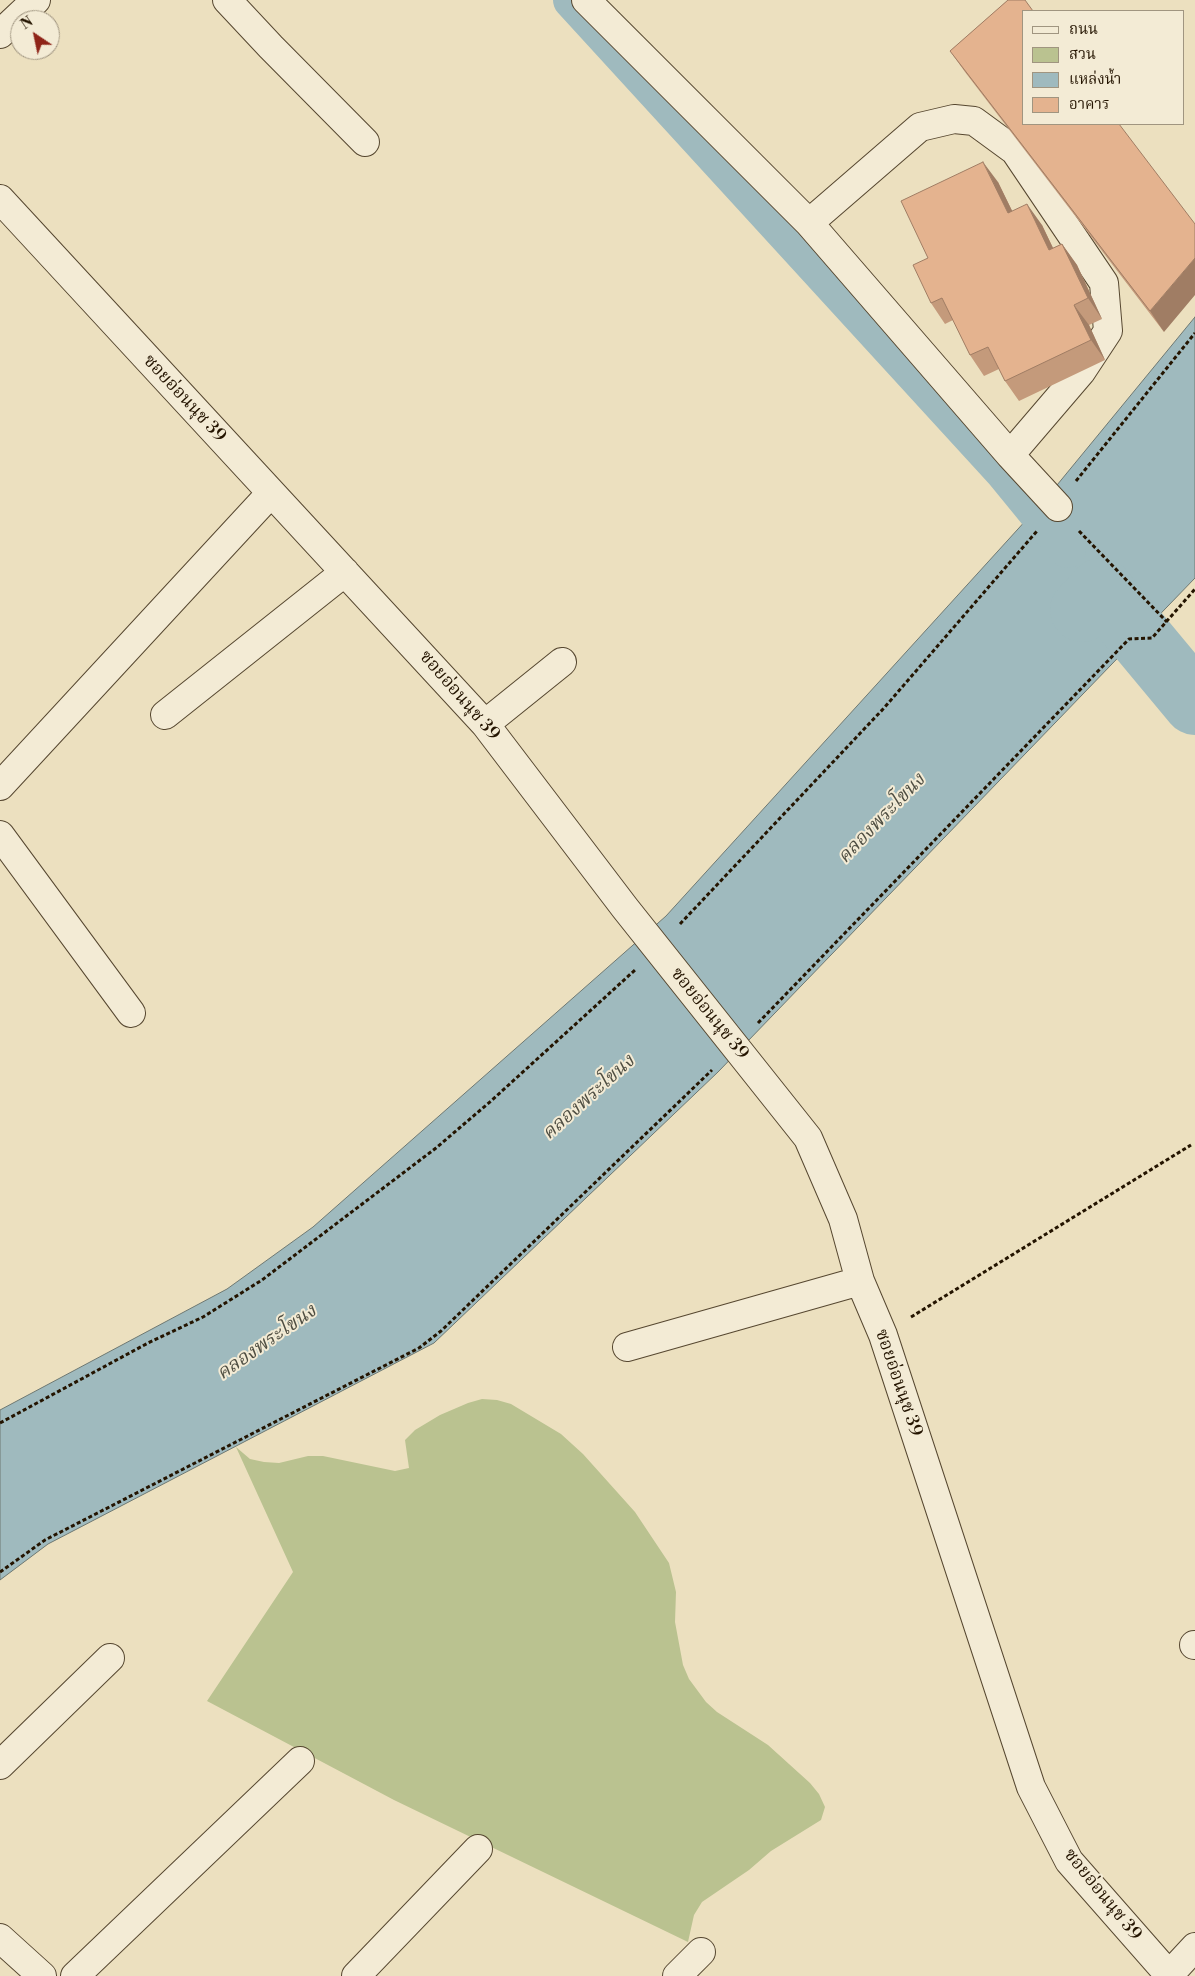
<!DOCTYPE html>
<meta charset="utf-8">
<style>
body{margin:0}
#map{position:relative;width:1195px;height:1976px;overflow:hidden;background:#ece0bf;font-family:"Libre Bodoni","Noto Serif Thai",serif}
canvas{display:block}
.legend{position:absolute;left:1022px;top:10px;width:162px;height:115px;box-sizing:border-box;background:#f3ebd5;border:1px solid #a09580;margin:0;padding:6px 9px;list-style:none;font-size:15px;color:#241400}
.legend li{display:flex;align-items:center;gap:10px;height:25px}
.legend b{width:25px;border:1px solid #a09580}
.north{position:absolute;left:10px;top:10px;width:50px;height:50px;box-sizing:border-box;background:#f3ebd5;border:1px solid #a09580;border-radius:50%;rotate:326deg;font-size:14px;font-weight:700;line-height:20px;text-align:center;color:#241400}
.north::after{content:'';display:block;margin:auto;width:18px;height:22px;background:#8f2418;clip-path:polygon(50% 0,100% 100%,50% 72%,0 100%)}
</style>
<div id="map">
<canvas width="1195" height="1976"></canvas>
<ul class="legend">
<li><b style="height:6px;background:#f3ebd5"></b>ถนน</li>
<li><b style="height:14px;background:#bac290"></b>สวน</li>
<li><b style="height:14px;background:#9fbabe"></b>แหล่งน้ำ</li>
<li><b style="height:14px;background:#e4b38f"></b>อาคาร</li>
</ul>
<div class="north">N</div>
</div>
<script>
const context = document.querySelector('canvas').getContext('2d');
context.lineJoin = 'round';
function paint(path, color) { context.fillStyle = color; context.fill(path, 'evenodd'); }
const toPath = rows => new Path2D(rows.map(r => 'M' + r).join(''));
function trace(path, color, width, dash) { context.strokeStyle = color; context.lineWidth = width; context.lineCap = dash ? 'butt' : 'round'; context.setLineDash(dash || []); context.stroke(path); }
function drawText(font, color, halo, rows, align = 'center') {
  context.font = font + ' "Libre Bodoni","Noto Serif Thai",serif'; context.lineWidth = 4; context.setLineDash([]); context.textBaseline = 'middle'; context.strokeStyle = halo; context.fillStyle = color; for (const [text, x, y, turn = 0] of rows) {
    context.save(); context.translate(x, y); context.rotate((+turn || 0) * Math.PI / 180); context.textAlign = isNaN(turn) ? turn : align; if (halo) context.strokeText(text, 0, 0); context.fillText(text, 0, 0); context.restore();
  }
}
paint(toPath([
 [482,1399,497,1400,511,1404,561,1434,583,1454,635,1512,669,1563,676,1592,675,1622,683,1665,689,1679,706,1702,717,1712,768,1745,810,1783,819,1794,825,1807,821,1820,771,1851,749,1870,702,1902,694,1915,688,1942,394,1800,207,1701,293,1572,236,1447,250,1459,264,1462,279,1463,308,1456,323,1456,395,1471,409,1468,405,1440,415,1430,440,1415,468,1403]
]), '#bac290');
const water = toPath([
 [1195,317,1195,578,718,1072,434,1343,48,1544,0,1580,0,1410,227,1289,313,1227,666,916,1048,496,1195,317]
]);
paint(water, '#9fbabe');
trace(water, '#6e7872', 1);
trace(toPath([
 [572,0,1004,472,1067,549]
]), '#9fbabe', 38);
trace(toPath([
 [1082,610,1101,590,1195,703]
]), '#9fbabe', 64);
const minor = toPath([
 [227,0,271,47,365,142],
 [586,0,809,223,1010,455,1058,507],
 [0,34,36,0],
 [0,199,485,724,625,908,808,1138,843,1219,860,1281,883,1335,1031,1787,1069,1861,1170,1976],
 [809,223,920,127,954,119,974,121,1015,151,1104,283,1108,331,1081,372,1010,455],
 [165,715,345,572],
 [485,724,562,662],
 [0,786,271,493],
 [0,835,131,1013],
 [627,1347,860,1281],
 [1194,1645,1195,1645],
 [0,1765,110,1658],
 [0,1938,42,1976],
 [1169,1975,1195,1947],
 [75,1976,300,1761],
 [356,1976,478,1849],
 [677,1976,701,1952]
]);
trace(minor, '#564730', 30);
trace(toPath([
 [1076,481,1195,333],
 [1079,531,1167,622],
 [680,924,884,708,1037,531],
 [758,1023,1129,639,1152,638,1195,589],
 [911,1317,1191,1145],
 [0,1423,148,1343,203,1317,262,1280,436,1148,491,1101,635,970],
 [0,1572,45,1540,419,1348,441,1331,712,1070]
]), '#241400', 3, [4, 2.5]);
trace(minor, '#f3ebd5', 28);
paint(toPath([
 [1008,0,1164,332,965,72,950,51],
 [998,182,1012,211,1042,225,1053,248,1062,244,1077,265,1102,319,1089,325,1105,360,1019,401,1005,381,999,369,984,376,970,355,953,320,945,324,931,303,928,258]
]), '#c49a7b');
paint(toPath([
 [983,162,998,182,1023,233,1008,213],
 [1027,204,1042,225,1064,271,1049,250],
 [1062,244,1077,265,1102,319,1088,298],
 [1195,258,1195,295,1164,332,1150,311],
 [1074,305,1089,325,1105,360,1091,340]
]), '#a07d64');
const building = toPath([
 [1008,0,1025,0,1033,11,1024,11,1024,124,1119,124,1195,224,1195,258,1150,311,950,51,1008,0],
 [983,162,1008,213,1027,204,1049,250,1062,244,1088,298,1074,305,1091,340,1005,381,988,347,970,355,942,298,931,303,913,265,928,258,901,201,983,162]
]);
paint(building, '#e4b38f');
trace(building, '#a07d64', 1);
drawText('18px', '#241400', '#f3ebd5', [
 ["ซอยอ่อนนุช 39",184,399,47],
 ["ซอยอ่อนนุช 39",459,696,49],
 ["ซอยอ่อนนุช 39",709,1014,51],
 ["ซอยอ่อนนุช 39",898,1383,71],
 ["ซอยอ่อนนุช 39",1102,1895,51]
]);
drawText('italic 19px', '#4f4e42', '#f3ebd5', [
 ["คลองพระโขนง",882,819,-46],
 ["คลองพระโขนง",589,1098,-42],
 ["คลองพระโขนง",267,1343,-35]
]);
</script>
